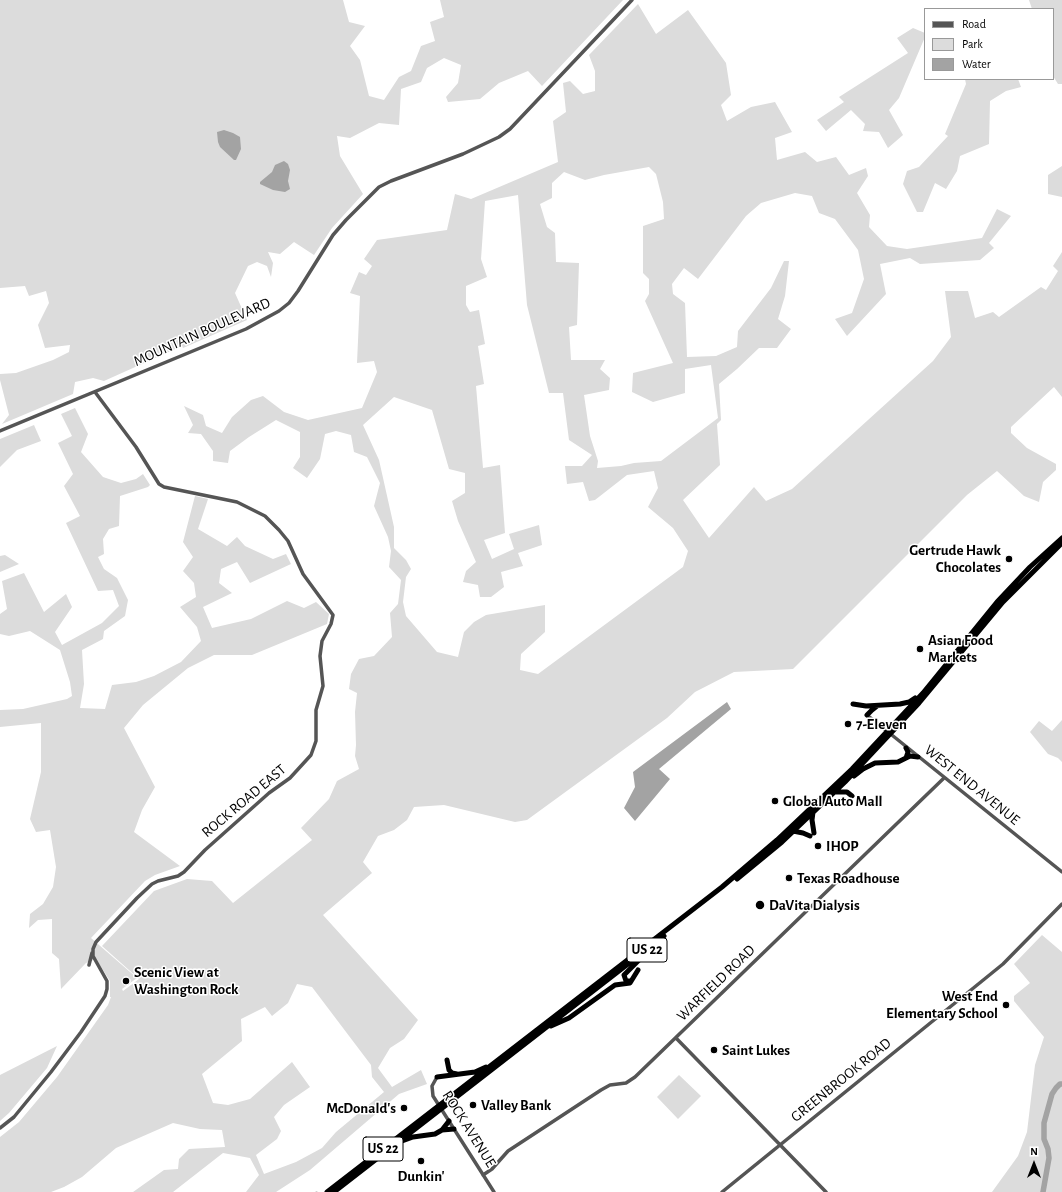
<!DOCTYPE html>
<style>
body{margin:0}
#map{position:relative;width:1062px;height:1192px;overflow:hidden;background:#fff;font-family:"Alegreya Sans",sans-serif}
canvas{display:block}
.legend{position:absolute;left:924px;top:8px;width:130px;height:72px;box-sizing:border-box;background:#fff;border:1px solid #999;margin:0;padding:5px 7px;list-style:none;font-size:12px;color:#000}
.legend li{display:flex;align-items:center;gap:8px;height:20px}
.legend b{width:20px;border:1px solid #999}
.north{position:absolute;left:1014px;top:1144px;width:40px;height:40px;-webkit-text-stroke:3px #fff;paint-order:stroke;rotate:0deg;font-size:11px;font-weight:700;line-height:16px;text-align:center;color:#000}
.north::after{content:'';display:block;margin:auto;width:14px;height:18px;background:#000;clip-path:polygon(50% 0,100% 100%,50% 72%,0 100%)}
</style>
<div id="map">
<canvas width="1062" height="1192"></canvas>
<ul class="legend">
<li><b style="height:5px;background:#555"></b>Road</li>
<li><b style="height:11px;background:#dcdcdc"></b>Park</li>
<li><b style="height:11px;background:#a3a3a3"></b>Water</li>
</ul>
<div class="north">N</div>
</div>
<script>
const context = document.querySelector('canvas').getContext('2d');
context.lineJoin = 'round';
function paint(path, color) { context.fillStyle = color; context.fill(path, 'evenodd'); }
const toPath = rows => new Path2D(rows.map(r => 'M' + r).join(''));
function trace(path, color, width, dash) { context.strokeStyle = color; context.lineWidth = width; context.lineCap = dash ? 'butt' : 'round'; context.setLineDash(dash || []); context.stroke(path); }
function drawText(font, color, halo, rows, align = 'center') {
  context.font = font + ' "Alegreya Sans",sans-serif'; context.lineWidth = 3; context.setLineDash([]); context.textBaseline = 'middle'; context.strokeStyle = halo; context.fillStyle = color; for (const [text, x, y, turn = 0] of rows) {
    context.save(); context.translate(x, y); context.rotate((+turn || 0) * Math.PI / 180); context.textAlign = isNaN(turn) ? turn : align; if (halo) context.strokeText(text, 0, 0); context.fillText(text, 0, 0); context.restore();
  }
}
paint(toPath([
 [0,0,343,0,349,22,365,26,350,46,360,60,369,96,384,100,399,77,411,71,421,46,435,41,430,22,444,17,440,0,623,0,542,86,528,71,499,83,480,99,448,102,446,97,458,83,461,65,444,58,427,68,421,82,401,89,399,125,379,123,350,138,337,136,340,156,363,194,332,228,314,255,294,242,280,254,268,252,273,263,271,277,267,266,257,262,248,266,235,293,247,320,183,348,182,346,104,381,93,378,75,382,73,394,2,424,9,415,0,380,0,374,16,373,53,360,69,352,70,345,45,348,38,325,49,303,46,291,29,296,25,286,0,288],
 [1029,0,1062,0,1062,84,1058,84,1053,76,1053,9,1032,9],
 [638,4,656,34,688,10,726,63,731,95,721,105,727,121,751,107,775,102,792,132,775,138,777,160,805,152,817,162,836,157,849,175,866,168,868,176,857,193,870,215,869,227,887,246,907,249,982,238,997,209,1011,216,989,243,994,248,980,260,920,264,910,258,880,264,886,294,847,336,835,319,852,313,864,279,858,250,835,219,819,213,812,196,795,193,761,203,746,216,698,279,684,268,672,284,673,294,685,303,687,357,716,356,737,347,738,331,771,288,784,261,789,261,785,296,778,319,791,329,777,348,759,348,737,369,719,384,721,420,717,424,720,465,683,500,709,538,754,487,766,501,792,489,933,361,951,337,945,291,968,291,975,318,993,312,999,317,1041,287,1046,290,1058,271,1053,266,1062,252,1062,397,1054,387,1011,427,1011,433,1027,448,1056,464,1056,470,1043,482,1039,502,1024,496,997,471,967,495,793,669,734,672,695,692,667,718,527,820,515,822,444,805,414,807,407,820,394,830,378,836,363,862,372,873,323,915,418,1020,404,1039,390,1048,378,1068,392,1087,421,1070,427,1084,399,1094,310,1170,276,1192,246,1192,259,1175,250,1158,223,1153,173,1192,133,1192,164,1170,178,1169,179,1159,189,1149,225,1147,222,1130,200,1129,173,1123,116,1148,82,1177,64,1187,51,1192,0,1192,0,1137,19,1122,57,1077,108,1005,111,997,110,997,110,981,96,959,86,963,61,989,59,959,52,953,52,919,38,920,29,928,30,914,43,904,53,887,56,867,50,830,36,832,30,819,41,772,41,723,0,727,0,710,23,709,67,699,72,696,70,682,60,650,30,631,9,636,0,634,0,614,7,609,2,581,24,573,44,612,66,594,72,607,55,632,62,645,102,623,119,606,113,590,98,591,66,523,80,516,64,486,73,474,58,443,72,436,61,414,75,408,88,434,81,452,103,477,121,483,136,479,143,474,150,485,148,487,120,496,119,526,109,529,103,539,104,554,98,557,104,569,117,578,128,600,125,616,104,631,103,639,82,650,84,684,80,708,105,709,112,685,136,682,154,676,181,662,201,641,197,627,180,607,196,597,194,583,183,571,193,557,183,542,195,496,208,499,198,529,227,546,237,537,245,546,273,559,286,554,291,564,250,583,237,562,221,569,219,583,232,593,203,607,212,628,251,619,287,601,304,608,316,602,329,614,327,624,252,655,214,655,188,668,143,705,124,728,155,787,142,810,134,832,180,866,155,875,145,881,91,938,137,978,122,989,123,991,139,979,102,946,154,891,187,879,212,881,233,903,312,840,301,828,329,799,337,781,359,769,355,756,356,745,355,712,357,693,349,689,351,674,359,659,374,656,392,637,390,613,398,604,401,580,389,567,391,551,388,537,374,506,380,483,367,457,354,452,351,435,336,431,325,434,320,459,307,478,293,468,300,457,300,432,276,420,249,437,230,451,228,463,213,461,213,451,201,434,188,433,193,425,184,406,203,415,206,426,222,433,232,417,251,400,263,396,284,412,308,420,362,408,377,372,374,361,357,363,360,296,350,293,359,272,366,275,372,266,364,259,377,240,447,230,455,194,471,199,558,162,553,121,566,112,563,83,570,81,583,94,595,91,595,71,589,55],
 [649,167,656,174,663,202,664,219,643,226,643,273,649,279,649,294,645,301,673,363,633,373,632,392,653,402,685,393,685,369,711,365,718,418,661,461,634,463,621,466,597,468,598,461,590,436,584,395,609,390,610,378,600,369,605,360,571,360,569,327,577,325,579,263,556,262,555,233,547,227,540,204,552,198,552,183,564,172,585,180,604,175],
 [518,195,527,305,549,393,563,393,569,440,592,455,582,466,565,466,567,484,583,482,589,501,595,500,627,475,654,471,658,488,648,507,673,528,688,551,683,567,538,674,520,670,521,654,545,632,545,605,486,615,474,622,464,632,458,657,437,652,406,616,403,602,406,577,411,569,406,560,394,548,394,527,379,460,363,425,394,397,432,410,449,469,465,473,465,493,452,501,458,521,476,562,466,571,463,582,478,585,480,597,491,597,504,587,501,572,523,566,518,553,542,545,539,525,509,534,514,549,492,559,484,540,505,533,500,465,483,468,476,386,484,384,478,346,485,344,479,310,470,312,466,305,466,286,487,277,481,259,485,201],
 [297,984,312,987,371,1065,372,1077,384,1092,336,1132,322,1148,296,1162,264,1174,256,1155,277,1139,281,1131,274,1117,284,1105,310,1087,292,1062,250,1099,228,1105,213,1103,202,1074,242,1041,241,1019,265,1007,272,1016,288,1003],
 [913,28,925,33,925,37,899,98,889,110,903,135,888,148,879,132,863,131,865,124,851,110,826,131,817,120,844,102,839,97,908,53,897,38],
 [965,79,1018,79,1021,87,1006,91,990,101,989,144,960,156,957,171,946,189,935,183,923,212,917,212,903,184,907,171,919,167,948,136,945,134,966,84],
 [1062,166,1062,197,1048,194,1048,175],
 [34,425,41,441,17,450,0,467,0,439],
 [5,555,19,564,0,572,0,556],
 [1062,720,1062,762,1058,758,1048,754,1030,732,1039,721,1052,731],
 [1042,935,1062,952,1062,1192,992,1192,1018,1156,1027,1132,1035,1065,1044,1037,1014,1001,1014,996,1030,983,1014,964],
 [57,1046,47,1068,9,1113,0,1121,0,1075],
 [679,1075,701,1096,678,1119,657,1097]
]), '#dcdcdc');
paint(toPath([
 [224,130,233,133,240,137,241,149,236,160,234,160,220,147,218,142,217,132],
 [284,161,288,164,290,170,288,181,290,189,285,192,273,190,260,184,260,182,272,172,275,165],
 [727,702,731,709,659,769,670,779,635,821,624,808,635,787,633,772]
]), '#a3a3a3');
trace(toPath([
 [316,1192,317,1192]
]), '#a3a3a3', 1);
trace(toPath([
 [1043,1192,1049,1158,1048,1149,1044,1139,1044,1123,1052,1094,1056,1088,1060,1084,1062,1084]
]), '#a3a3a3', 5.5);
trace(toPath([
 [0,431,246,329,279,311,289,303,298,291,333,235,346,220,379,187,391,181,463,154,499,137,510,129,632,0],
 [867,715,1062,872],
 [89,965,92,953],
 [676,1038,826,1192],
 [437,1077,432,1086,433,1096,494,1192],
 [0,1128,14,1117,51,1072,81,1032,105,996,107,989,107,981,93,956,93,949,96,942,137,898,152,884,158,881,178,876,184,872,205,850,269,793,290,778,311,755,316,741,316,710,323,686,320,656,322,641,331,624,333,615,303,574,288,541,279,530,265,516,237,502,164,487,159,484,136,447,95,392],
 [483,1175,492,1169,508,1151,601,1090,610,1085,626,1083,635,1077,944,778],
 [722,1192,1003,964,1062,904]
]), '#555', 3.5);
trace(toPath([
 [853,704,866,706,900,704,909,702,915,698],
 [867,715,872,710,877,706],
 [906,758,908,752,906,748],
 [854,776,863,769,875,763,898,762,910,756,918,757],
 [835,792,847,792,852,796],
 [813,812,812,820,814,833],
 [793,831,803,833,810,836],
 [737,879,782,842,845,782,919,703,1003,602,1062,543],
 [631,981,626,981,624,975,643,956],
 [551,1026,569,1018,615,985,630,983,638,970],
 [447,1060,449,1070,452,1073,457,1074],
 [437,1077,475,1072,486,1067],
 [442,1130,449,1121],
 [402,1141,413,1137,435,1134,442,1130,454,1129],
 [327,1192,722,887,777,840,852,769,923,693,997,602,1030,567,1062,538],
 [334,1192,664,936]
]), '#000', 5);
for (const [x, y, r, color] of [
 [1009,559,4,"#000"],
 [920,649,4,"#000"],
 [848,724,4,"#000"],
 [775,801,4,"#000"],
 [818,846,4,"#000"],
 [789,878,4,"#000"],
 [760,905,5,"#000"],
 [126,981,4,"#000"],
 [1006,1005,4,"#000"],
 [714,1050,4,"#000"],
 [473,1105,4,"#000"],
 [404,1108,4,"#000"],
 [421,1161,4,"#000"]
]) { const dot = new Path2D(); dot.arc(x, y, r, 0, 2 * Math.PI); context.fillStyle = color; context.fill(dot); trace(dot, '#fff', 1.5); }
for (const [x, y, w] of [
 [647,950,40],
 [383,1149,40]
]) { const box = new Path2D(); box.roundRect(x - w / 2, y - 12, w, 24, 3); context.fillStyle = '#fff'; context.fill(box); trace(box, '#000', 1); }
drawText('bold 14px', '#000', null, [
 ["US 22",647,950],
 ["US 22",383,1149]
]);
drawText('15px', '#000', '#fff', [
 ["MOUNTAIN BOULEVARD",202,332,-24],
 ["WEST END AVENUE",972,785,39],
 ["ROCK ROAD EAST",244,801,-40],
 ["WARFIELD ROAD",716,983,-44],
 ["GREENBROOK ROAD",841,1080,-39],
 ["ROCK AVENUE",469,1129,58]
]);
drawText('bold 15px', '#000', '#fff', [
 ["Gertrude Hawk",1001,550,"right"],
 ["Chocolates",1001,567,"right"],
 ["Asian Food",928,640],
 ["Markets",928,657],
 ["7-Eleven",856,724],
 ["Global Auto Mall",783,801],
 ["IHOP",826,846],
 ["Texas Roadhouse",797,878],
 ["DaVita Dialysis",769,905],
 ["Scenic View at",134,972],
 ["Washington Rock",134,989],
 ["West End",998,996,"right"],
 ["Elementary School",998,1013,"right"],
 ["Saint Lukes",722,1050],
 ["Valley Bank",481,1105],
 ["McDonald's",396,1108,"right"],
 ["Dunkin'",421,1176,"center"]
], 'left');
</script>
